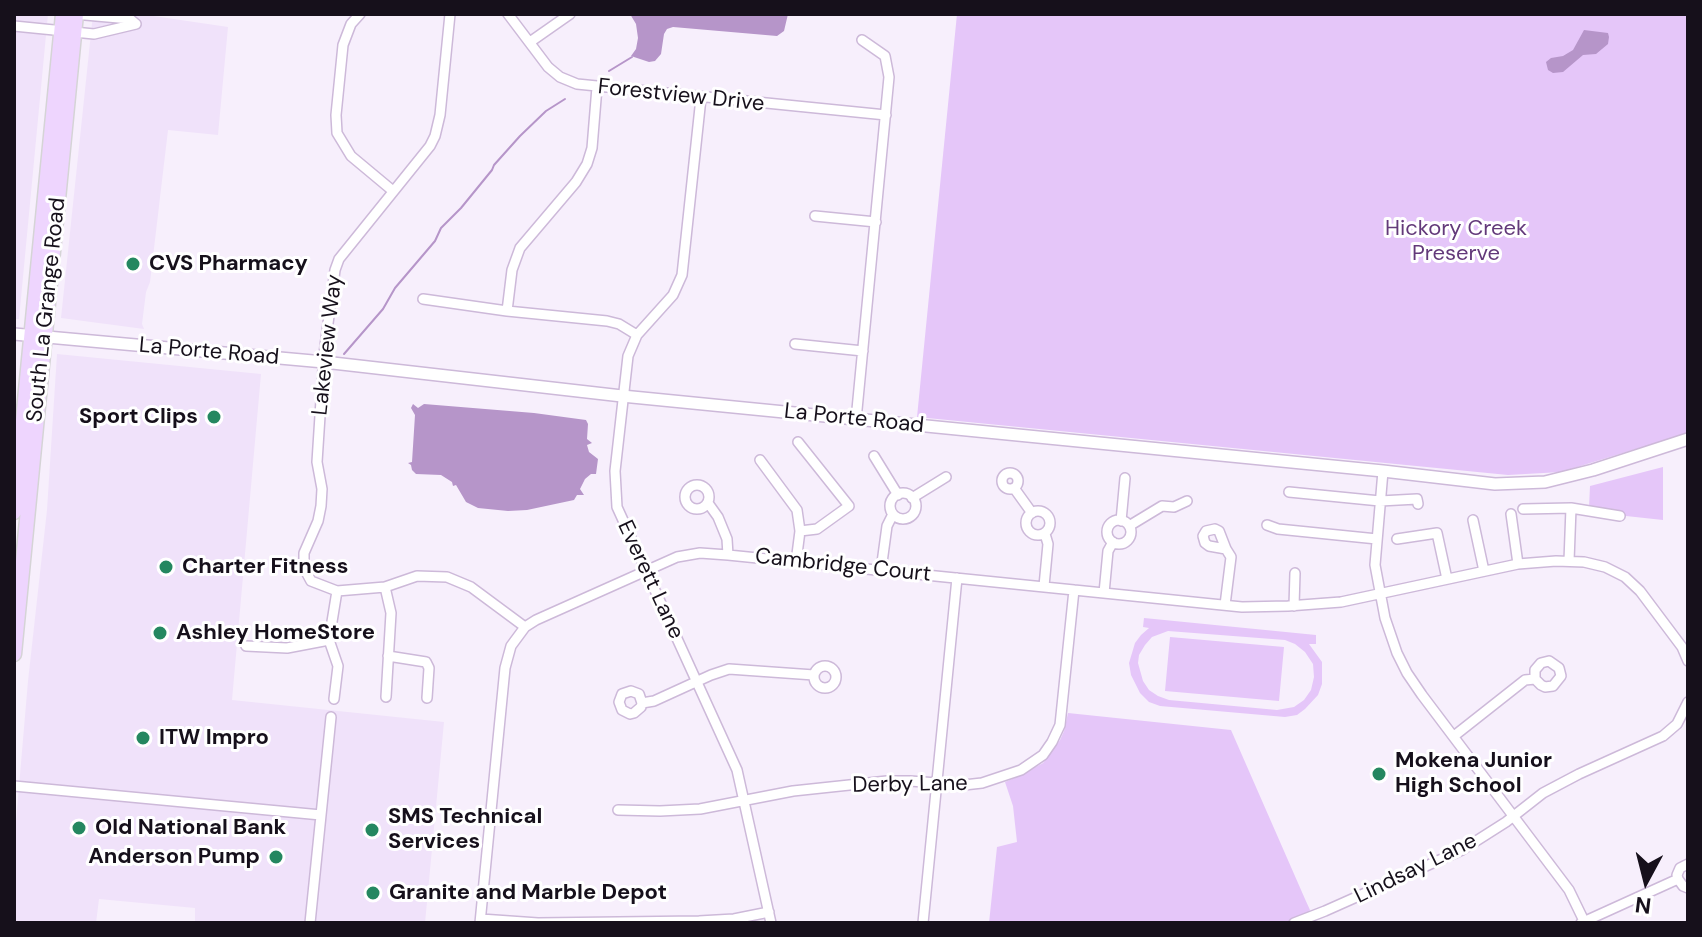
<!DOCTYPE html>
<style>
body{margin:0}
#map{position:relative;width:1702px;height:937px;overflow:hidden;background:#f7effc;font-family:"DM Sans",sans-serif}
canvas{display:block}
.frame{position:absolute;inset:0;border:16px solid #16101b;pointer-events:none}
.north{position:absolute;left:1606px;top:841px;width:80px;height:80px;-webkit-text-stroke:6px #fff;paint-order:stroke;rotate:187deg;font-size:22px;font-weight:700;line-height:32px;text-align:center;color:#16101b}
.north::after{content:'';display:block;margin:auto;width:28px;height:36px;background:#16101b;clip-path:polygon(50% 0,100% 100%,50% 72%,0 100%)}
</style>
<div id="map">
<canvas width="1702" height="937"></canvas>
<div class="frame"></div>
<div class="north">N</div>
</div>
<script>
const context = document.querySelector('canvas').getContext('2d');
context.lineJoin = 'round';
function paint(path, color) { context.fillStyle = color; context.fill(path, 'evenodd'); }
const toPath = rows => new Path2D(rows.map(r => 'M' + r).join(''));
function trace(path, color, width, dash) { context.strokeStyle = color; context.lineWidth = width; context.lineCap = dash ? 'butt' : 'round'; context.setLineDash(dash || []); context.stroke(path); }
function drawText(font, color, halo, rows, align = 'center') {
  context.font = font + ' "DM Sans",sans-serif'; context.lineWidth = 6; context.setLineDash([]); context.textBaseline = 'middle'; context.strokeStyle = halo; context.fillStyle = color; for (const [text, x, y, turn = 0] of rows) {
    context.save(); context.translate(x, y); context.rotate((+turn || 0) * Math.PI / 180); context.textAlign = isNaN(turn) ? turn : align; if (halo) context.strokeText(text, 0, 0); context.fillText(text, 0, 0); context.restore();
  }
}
paint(toPath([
 [14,14,48,14,19,319,14,319],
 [93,14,140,14,228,27,218,135,168,130,150,282,146,292,142,324,144,329,61,318],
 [57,354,261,374,232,700,444,722,425,923,195,923,195,908,99,899,96,923,14,923,14,845,28,681,47,510]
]), '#f0e2fa');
paint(toPath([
 [957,14,1688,14,1688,433,1561,472,1508,475,917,417],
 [1663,467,1663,520,1626,516,1589,508,1590,486],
 [1144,618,1316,635,1316,644,1309,644,1322,662,1322,684,1318,695,1305,709,1297,715,1285,717,1160,706,1149,702,1140,693,1131,675,1129,663,1135,643,1141,635,1149,628,1143,627],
 [1168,631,1285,640,1295,644,1305,652,1313,664,1314,677,1311,690,1304,700,1294,707,1277,710,1169,700,1158,696,1149,690,1143,681,1138,663,1139,655,1145,645,1152,637],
 [1170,637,1284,647,1279,701,1165,691],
 [1068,713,1231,730,1305,899,1310,910,1308,913,1286,923,989,923,997,847,1017,842,1013,806,1005,782,1019,776,1043,763,1060,740,1064,731]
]), '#e5c6f9');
paint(toPath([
 [630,14,788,14,784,31,777,36,673,27,667,29,664,34,661,54,655,61,649,62,631,56,636,49,638,38,636,24],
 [1584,30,1608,33,1609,37,1608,44,1596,54,1583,55,1563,72,1553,73,1548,70,1546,62,1551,58,1563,56,1573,50],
 [413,404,418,408,424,404,534,413,586,420,588,424,587,439,592,443,587,445,589,452,598,459,596,474,591,474,585,479,580,489,584,495,577,495,574,500,527,510,508,511,478,508,466,502,456,485,453,486,452,482,441,475,416,474,412,470,411,465,408,463,412,462,415,415,411,408]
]), '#b695c9');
trace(toPath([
 [609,71,632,57],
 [344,354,383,309,395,288,435,241,441,228,461,208,492,170,494,165,520,136,546,111,565,99]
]), '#b695c9', 2);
const minor = toPath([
 [74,14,130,19,136,24],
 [360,14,351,24,343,45,336,115,337,133,351,156,393,191],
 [450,14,440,115,435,136,430,146,339,259,335,270,324,354,317,462,322,489,321,506,318,521,304,553,304,568,311,581,337,591,385,587,417,576,447,577,471,587,525,627],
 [508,14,548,67,560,77,577,84,886,115],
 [14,26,94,34,136,24],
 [530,42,570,14],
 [701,98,682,275,673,295,637,335,628,356,615,471,617,507,737,770,771,923],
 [815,216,876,222],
 [423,299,507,311,607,321,619,324,637,335],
 [507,311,512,270,520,248,576,182,587,164,592,148,597,87],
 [795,344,863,351],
 [856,420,889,77,885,56,862,40],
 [798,442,849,506,817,529,800,531],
 [874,456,898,495],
 [760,460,797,510,800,531,796,562],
 [1383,471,1375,565,1385,618,1397,653,1407,673,1422,695,1569,890,1585,923],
 '1002 481a8 8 0 1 1 16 0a8 8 0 1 1-16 0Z',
 '685 497a12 12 0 1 1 24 0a12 12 0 1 1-24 0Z',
 [1014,488,1032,513],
 [1289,492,1380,501,1417,499,1418,504],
 '890 506a13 13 0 1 1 26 0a13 13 0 1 1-26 0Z',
 [912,498,946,477],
 [708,503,718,517,727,539,728,555],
 [1523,509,1571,508],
 '1026 523a12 12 0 1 1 24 0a12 12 0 1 1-24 0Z',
 [1511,514,1518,564],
 [1473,520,1484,571],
 '1107 532a12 12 0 1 1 24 0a12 12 0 1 1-24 0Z',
 [1121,521,1125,478],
 [1267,525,1278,529,1377,539],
 [1129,526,1162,506,1174,507,1187,501],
 [1397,539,1437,533,1447,579],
 [1569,561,1571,508,1620,516],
 [881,570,887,526,893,514],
 [1044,586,1048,544,1045,534],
 [385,587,391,613,386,697],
 [1104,593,1108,551,1113,542],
 [1225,605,1231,557,1226,549,1209,546,1205,543,1203,536,1206,531,1215,529,1219,531,1226,549],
 [1294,606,1295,573],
 [329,640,338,666,334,699],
 [246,646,287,648,329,640,337,591],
 [388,656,426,662,429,668,427,698],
 '814 677a11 11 0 1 1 22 0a11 11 0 1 1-22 0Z',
 [642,703,639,694,631,691,622,694,619,702,622,710,630,714,634,713,641,707,642,703,654,701,711,675,729,669,814,675],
 [1454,736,1525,680,1535,679,1535,670,1541,663,1549,661,1559,668,1561,676,1553,686,1545,687,1541,685,1535,679],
 [14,786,321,815],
 [618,810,660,811,700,809,793,791,887,781,910,781,964,785,982,783,1021,770,1043,755,1052,742,1060,725,1074,590],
 [1678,879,1677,875,1680,868,1688,864],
 [1678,879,1683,886,1688,888],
 [481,919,538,923,699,921,734,919,769,912],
 [310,923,331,717],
 [480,923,505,668,511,646,525,627,536,620,677,557,700,553,728,555,1242,607,1288,606,1341,602,1518,564,1556,561,1584,562,1605,567,1625,577,1640,591,1682,647,1688,661],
 [923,923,957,578],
 [1294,923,1325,911,1462,850,1506,822,1543,793,1579,774,1663,736,1677,724,1688,702],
 [1581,923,1678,879]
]);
const tertiary = toPath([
 [14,334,324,362,622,396,1383,471,1495,484,1545,482,1593,470,1688,439]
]);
const primary = toPath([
 [14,512,63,14],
 [14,654,76,14]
]);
trace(minor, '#cdb9d9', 12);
trace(tertiary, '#cdb9d9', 14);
trace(primary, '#d5d4d6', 17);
trace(minor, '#fff', 9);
trace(tertiary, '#fff', 11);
trace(primary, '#eed5fe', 14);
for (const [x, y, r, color] of [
 [133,264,8,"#248760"],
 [214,417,8,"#248760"],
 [166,567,8,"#248760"],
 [160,633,8,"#248760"],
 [143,738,8,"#248760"],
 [1379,774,8,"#248760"],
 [79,828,8,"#248760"],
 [372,830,8,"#248760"],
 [276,857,8,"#248760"],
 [373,893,8,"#248760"]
]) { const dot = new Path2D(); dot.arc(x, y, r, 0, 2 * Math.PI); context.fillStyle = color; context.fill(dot); trace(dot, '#fff', 3); }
drawText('22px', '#16101b', '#fff', [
 ["Forestview Drive",681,96,6],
 ["South La Grange Road",47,310,-84],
 ["Lakeview Way",328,345,-84],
 ["La Porte Road",209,352,5],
 ["La Porte Road",854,419,6],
 ["Cambridge Court",843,566,6],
 ["Everett Lane",650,580,65],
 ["Derby Lane",910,785,-1],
 ["Lindsay Lane",1416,869,-26]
]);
drawText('22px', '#63397a', '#fff', [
 ["Hickory Creek",1456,229],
 ["Preserve",1456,254]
]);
drawText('bold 22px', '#16101b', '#fff', [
 ["CVS Pharmacy",149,264],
 ["Sport Clips",198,417,"right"],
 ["Charter Fitness",182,567],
 ["Ashley HomeStore",176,633],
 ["ITW Impro",159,738],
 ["Mokena Junior",1395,761],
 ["High School",1395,786],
 ["SMS Technical",388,817],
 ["Services",388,842],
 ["Old National Bank",95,828],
 ["Anderson Pump",260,857,"right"],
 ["Granite and Marble Depot",389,893]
], 'left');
</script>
